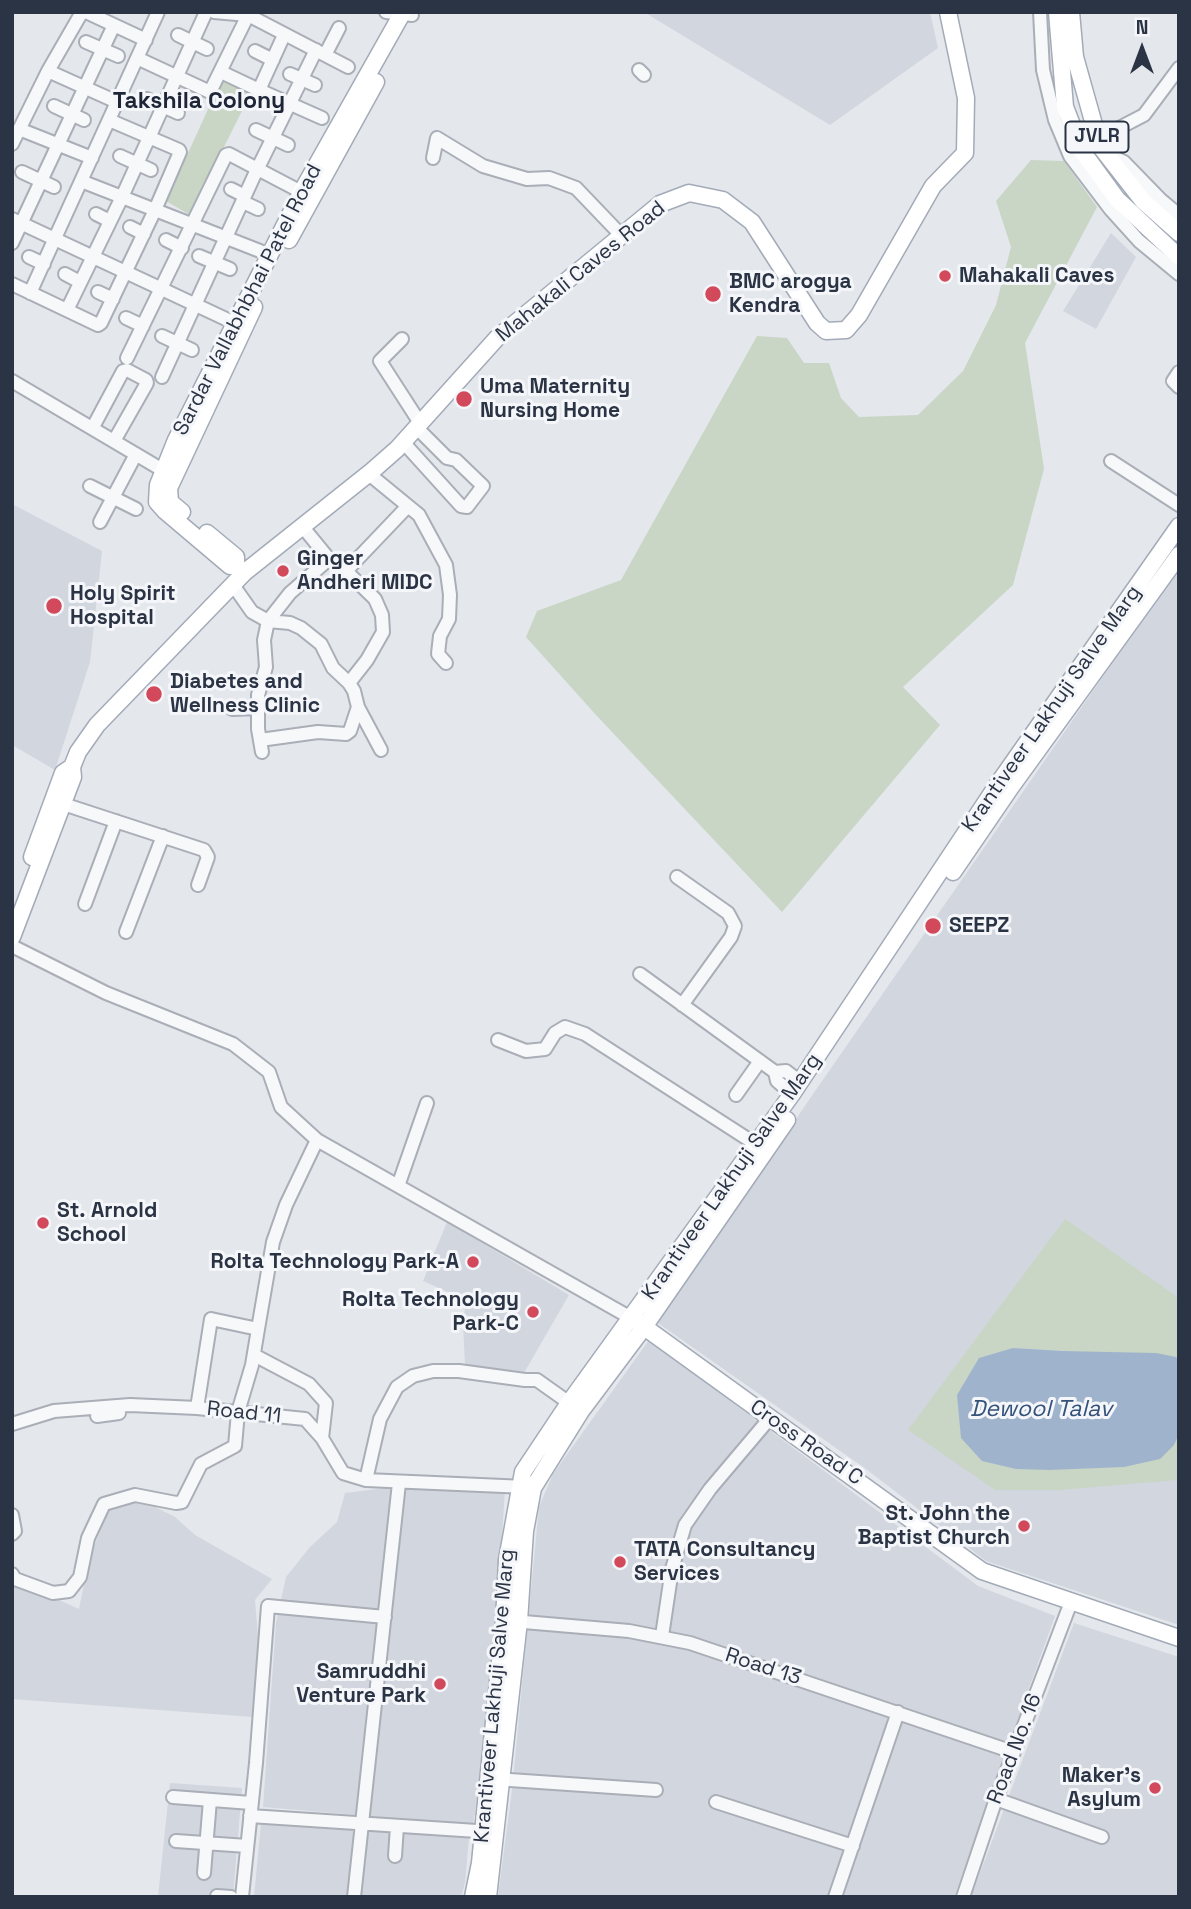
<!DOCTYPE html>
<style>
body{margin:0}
#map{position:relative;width:1191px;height:1909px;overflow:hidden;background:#e4e7ec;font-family:"Space Grotesk",sans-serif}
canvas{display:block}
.frame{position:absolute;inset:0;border:14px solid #2b3445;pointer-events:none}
.north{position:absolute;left:1107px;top:14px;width:70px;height:70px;-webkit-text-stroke:5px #f4f6f9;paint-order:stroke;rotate:0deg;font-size:19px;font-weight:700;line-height:28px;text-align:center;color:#2b3445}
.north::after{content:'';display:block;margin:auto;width:24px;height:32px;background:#2b3445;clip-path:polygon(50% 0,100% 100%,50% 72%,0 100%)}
</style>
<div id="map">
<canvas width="1191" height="1909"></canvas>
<div class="frame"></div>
<div class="north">N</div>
</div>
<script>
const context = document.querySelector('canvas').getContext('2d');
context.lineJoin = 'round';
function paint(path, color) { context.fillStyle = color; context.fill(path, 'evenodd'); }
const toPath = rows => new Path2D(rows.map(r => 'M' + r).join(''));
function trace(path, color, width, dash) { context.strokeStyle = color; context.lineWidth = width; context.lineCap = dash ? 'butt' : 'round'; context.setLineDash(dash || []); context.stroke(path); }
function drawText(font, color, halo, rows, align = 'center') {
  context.font = font + ' "Space Grotesk",sans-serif'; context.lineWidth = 6; context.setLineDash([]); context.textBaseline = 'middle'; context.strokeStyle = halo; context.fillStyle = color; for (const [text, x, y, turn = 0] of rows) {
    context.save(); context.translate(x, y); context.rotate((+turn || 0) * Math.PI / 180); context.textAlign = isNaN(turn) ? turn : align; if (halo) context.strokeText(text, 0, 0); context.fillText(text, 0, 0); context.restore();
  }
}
paint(toPath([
 [644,12,930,12,938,48,830,125],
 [1111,233,1136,257,1096,329,1063,311],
 [12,504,102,551,90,662,55,770,12,745],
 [1179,567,1179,1625,986,1561,866,1469,658,1323,811,1097],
 [447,1222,569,1295,521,1378,465,1364,463,1324,466,1300,423,1281],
 [649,1340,978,1586,1055,1616,954,1897,498,1897,512,1790,539,1507,553,1474],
 [401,1486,505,1489,491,1709,473,1825,263,1807,276,1623,286,1577,310,1547,337,1522,345,1493],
 [128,1502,151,1505,175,1517,195,1535,272,1579,255,1600,259,1649,253,1717,12,1699,12,1583,14,1580,79,1609,89,1559,110,1507],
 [1074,1623,1179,1657,1179,1897,971,1897],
 [170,1783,242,1788,233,1897,158,1897],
 [261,1823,469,1837,465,1883,461,1897,254,1897]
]), '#d2d6de');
paint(toPath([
 [221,81,251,93,190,215,166,201],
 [1031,160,1064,161,1097,207,1025,343,1044,469,1013,585,903,687,940,725,782,912,596,715,526,637,537,611,621,580,757,336,787,338,804,363,829,363,841,398,859,417,918,415,963,371,996,305,1011,247,996,201],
 [1065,1219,1179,1298,1179,1360,1176,1357,1013,1348,1174,1445,1179,1434,1177,1480,1060,1490,995,1490,908,1430]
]), '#c9d6c5');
paint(toPath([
 [1013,1348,1063,1351,1156,1353,1176,1357,1179,1360,1179,1434,1174,1445,1160,1459,1124,1467,1049,1470,1016,1469,982,1461,961,1438,957,1395,979,1358]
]), '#9fb4cc');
const minor = toPath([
 [86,12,146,40],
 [214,12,248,15,348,67],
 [386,12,412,15],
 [1040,12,1043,70,1055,120,1070,156,1111,210,1139,241,1179,274],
 [178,35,207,49],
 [284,35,259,90,322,118],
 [86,42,118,56],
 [255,51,273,60],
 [325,55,339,28],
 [137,58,210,92,248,15],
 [639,70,644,75],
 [48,71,117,102],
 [221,72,259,90],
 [290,74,315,85],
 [147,99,178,113],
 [54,106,84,120],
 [19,129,92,158],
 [256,130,288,145],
 [1098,139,1144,115,1179,68],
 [12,144,48,71,82,12],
 [1109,155,1124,162,1160,199,1179,215],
 [120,156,151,170],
 [433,158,437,138,483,166,527,179,549,178,576,188,621,235],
 [22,172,54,187],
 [81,181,260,251],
 [231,189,245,196],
 [243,202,258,209],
 [96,214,110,221],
 [12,219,243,327],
 [130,227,144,234],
 [166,240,182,248],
 [12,243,114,25],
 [199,256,230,269],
 [29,257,44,264],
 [65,274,80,282],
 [12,284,98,325,101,323,155,210,180,152,179,150,109,120],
 [98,292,113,299],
 [30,293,158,12],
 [67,310,122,197,206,12],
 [126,318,143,326],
 [162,336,192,350],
 [402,339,380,361,420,423],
 [127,358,226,155,229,154,309,196],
 [1179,372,1173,381,1179,387],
 [162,377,254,176,316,50],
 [12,381,171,475],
 [93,427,123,371,127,370,146,380,147,383,114,441],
 [403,442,461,506,467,507,483,486,456,460,447,458,416,427],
 [1111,461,1179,505],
 [369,474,419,515,446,565,450,595,449,619,440,636,438,654,446,663],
 [90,486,136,509],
 [100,522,136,454],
 [302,526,329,559,346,571,375,599,382,615,383,632,367,660,349,683],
 [346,571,408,506],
 [233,585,252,612,268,621,290,623,301,628,321,644,333,668,349,683,354,691,358,707,381,750],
 [232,709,258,708],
 [260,740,318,732,346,734,350,731,358,707],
 [262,752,258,729,258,695,266,667,264,640,268,621,290,593,329,559],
 [54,801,204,850,208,857,198,885],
 [677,877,728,913,735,926,731,937,682,1005],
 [85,904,116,821],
 [126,932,163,836],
 [12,946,106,993,233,1044,269,1072,281,1107,317,1140,631,1318],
 [640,974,775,1072,777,1081,792,1094],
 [498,1040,526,1051,545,1049,555,1033,565,1027,585,1034,757,1145],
 [775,1072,786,1071,800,1082],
 [736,1095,760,1061],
 [398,1186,427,1103],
 [254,1355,309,1384,326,1403,322,1438],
 [197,1408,211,1319,258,1329,273,1242,286,1205,317,1140],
 [97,1416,119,1413],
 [12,1424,54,1411,130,1405,197,1408,305,1419,322,1438,343,1473,366,1480,526,1487],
 [366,1480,380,1419,397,1387,413,1376,433,1371,459,1371,525,1380,537,1380,575,1407],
 [12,1515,15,1531,12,1534],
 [12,1574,15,1579,53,1593,69,1591,80,1577,88,1538,104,1504,135,1495,176,1503,182,1502,201,1464,235,1446,238,1412,252,1365,258,1329],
 [512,1621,629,1631,690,1643,1013,1752],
 [662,1636,672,1569,685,1525,710,1489,770,1418],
 [495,1779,656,1790],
 [173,1797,251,1803],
 [996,1799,1102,1837],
 [716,1802,853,1846],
 [250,1816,492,1832],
 [176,1841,247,1846],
 [395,1856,397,1826],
 [204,1873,210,1800],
 [217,1896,231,1897],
 [242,1897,256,1763,268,1606,385,1617],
 [354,1897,399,1483],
 [835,1897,898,1712],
 [963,1897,996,1799,1071,1602]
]);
const major = toPath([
 [1057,12,1065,107,1082,151,1117,199,1179,257],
 [1071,12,1075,57,1100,146,1143,201,1179,233],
 [289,240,376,82],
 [182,512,170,502,169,488,254,307],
 [207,533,236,557,236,566],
 [245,572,236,566,230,566,165,511,157,502,158,485,176,440,302,191,403,12],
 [32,857,63,773,69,769],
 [953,872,1011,787,1179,555],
 [12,937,73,777,72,767,78,752,97,725,245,572,372,471,397,449,497,338,660,204,689,193,723,200,752,222,817,323,826,331,846,330,859,315,933,186,965,153,966,98,948,12],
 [636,1321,982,1571,1179,1638],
 [473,1897,480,1863,504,1621,507,1560,523,1472,569,1403,792,1094,1000,781,1179,526],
 [488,1897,519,1621,525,1531,533,1488,581,1411,644,1327,787,1120]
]);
trace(minor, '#a9aeb7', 16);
trace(major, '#a3abb8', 19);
trace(minor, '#f7f8fa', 12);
trace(major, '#fff', 16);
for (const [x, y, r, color] of [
 [945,276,7,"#d1495b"],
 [713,294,9,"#d1495b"],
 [464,399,9,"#d1495b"],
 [283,571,7,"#d1495b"],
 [54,606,9,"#d1495b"],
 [154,694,9,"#d1495b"],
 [933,926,9,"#d1495b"],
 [43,1223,7,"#d1495b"],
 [473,1262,7,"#d1495b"],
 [533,1312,7,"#d1495b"],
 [1024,1526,7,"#d1495b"],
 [620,1562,7,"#d1495b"],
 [440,1684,7,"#d1495b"],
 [1155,1788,7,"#d1495b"]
]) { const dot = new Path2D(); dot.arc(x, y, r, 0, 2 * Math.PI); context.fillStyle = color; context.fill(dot); trace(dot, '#f4f6f9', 2.5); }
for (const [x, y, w] of [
 [1097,137,63]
]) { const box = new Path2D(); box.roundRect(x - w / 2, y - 15.5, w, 31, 5); context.fillStyle = '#f4f6f9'; context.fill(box); trace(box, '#2b3445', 2); }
drawText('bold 19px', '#2b3445', null, [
 ["JVLR",1097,137]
]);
drawText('21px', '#2b3445', '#f4f6f9', [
 ["Mahakali Caves Road",581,272,-39],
 ["Sardar Vallabhbhai Patel Road",248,300,-63],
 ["Krantiveer Lakhuji Salve Marg",1052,709,-55],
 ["Krantiveer Lakhuji Salve Marg",732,1177,-55],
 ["Road 11",244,1413,6],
 ["Cross Road C",806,1443,35],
 ["Road 13",763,1667,18],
 ["Krantiveer Lakhuji Salve Marg",495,1696,-85],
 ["Road No. 16",1015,1749,-69]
]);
drawText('bold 21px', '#2b3445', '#f4f6f9', [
 ["Mahakali Caves",959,276],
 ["BMC arogya",729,282],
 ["Kendra",729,306],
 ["Uma Maternity",480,387],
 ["Nursing Home",480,411],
 ["Ginger",297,559],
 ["Andheri MIDC",297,583],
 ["Holy Spirit",70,594],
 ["Hospital",70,618],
 ["Diabetes and",170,682],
 ["Wellness Clinic",170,706],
 ["SEEPZ",949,926],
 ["St. Arnold",57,1211],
 ["School",57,1235],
 ["Rolta Technology Park-A",459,1262,"right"],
 ["Rolta Technology",519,1300,"right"],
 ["Park-C",519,1324,"right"],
 ["St. John the",1010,1514,"right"],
 ["Baptist Church",1010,1538,"right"],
 ["TATA Consultancy",634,1550],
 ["Services",634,1574],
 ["Samruddhi",426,1672,"right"],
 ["Venture Park",426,1696,"right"],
 ["Maker's",1141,1776,"right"],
 ["Asylum",1141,1800,"right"]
], 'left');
drawText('bold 23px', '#1d2536', '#f4f6f9', [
 ["Takshila Colony",199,102]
]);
drawText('italic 23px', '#34527a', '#f4f6f9', [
 ["Dewool Talav",1041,1410]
]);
</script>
